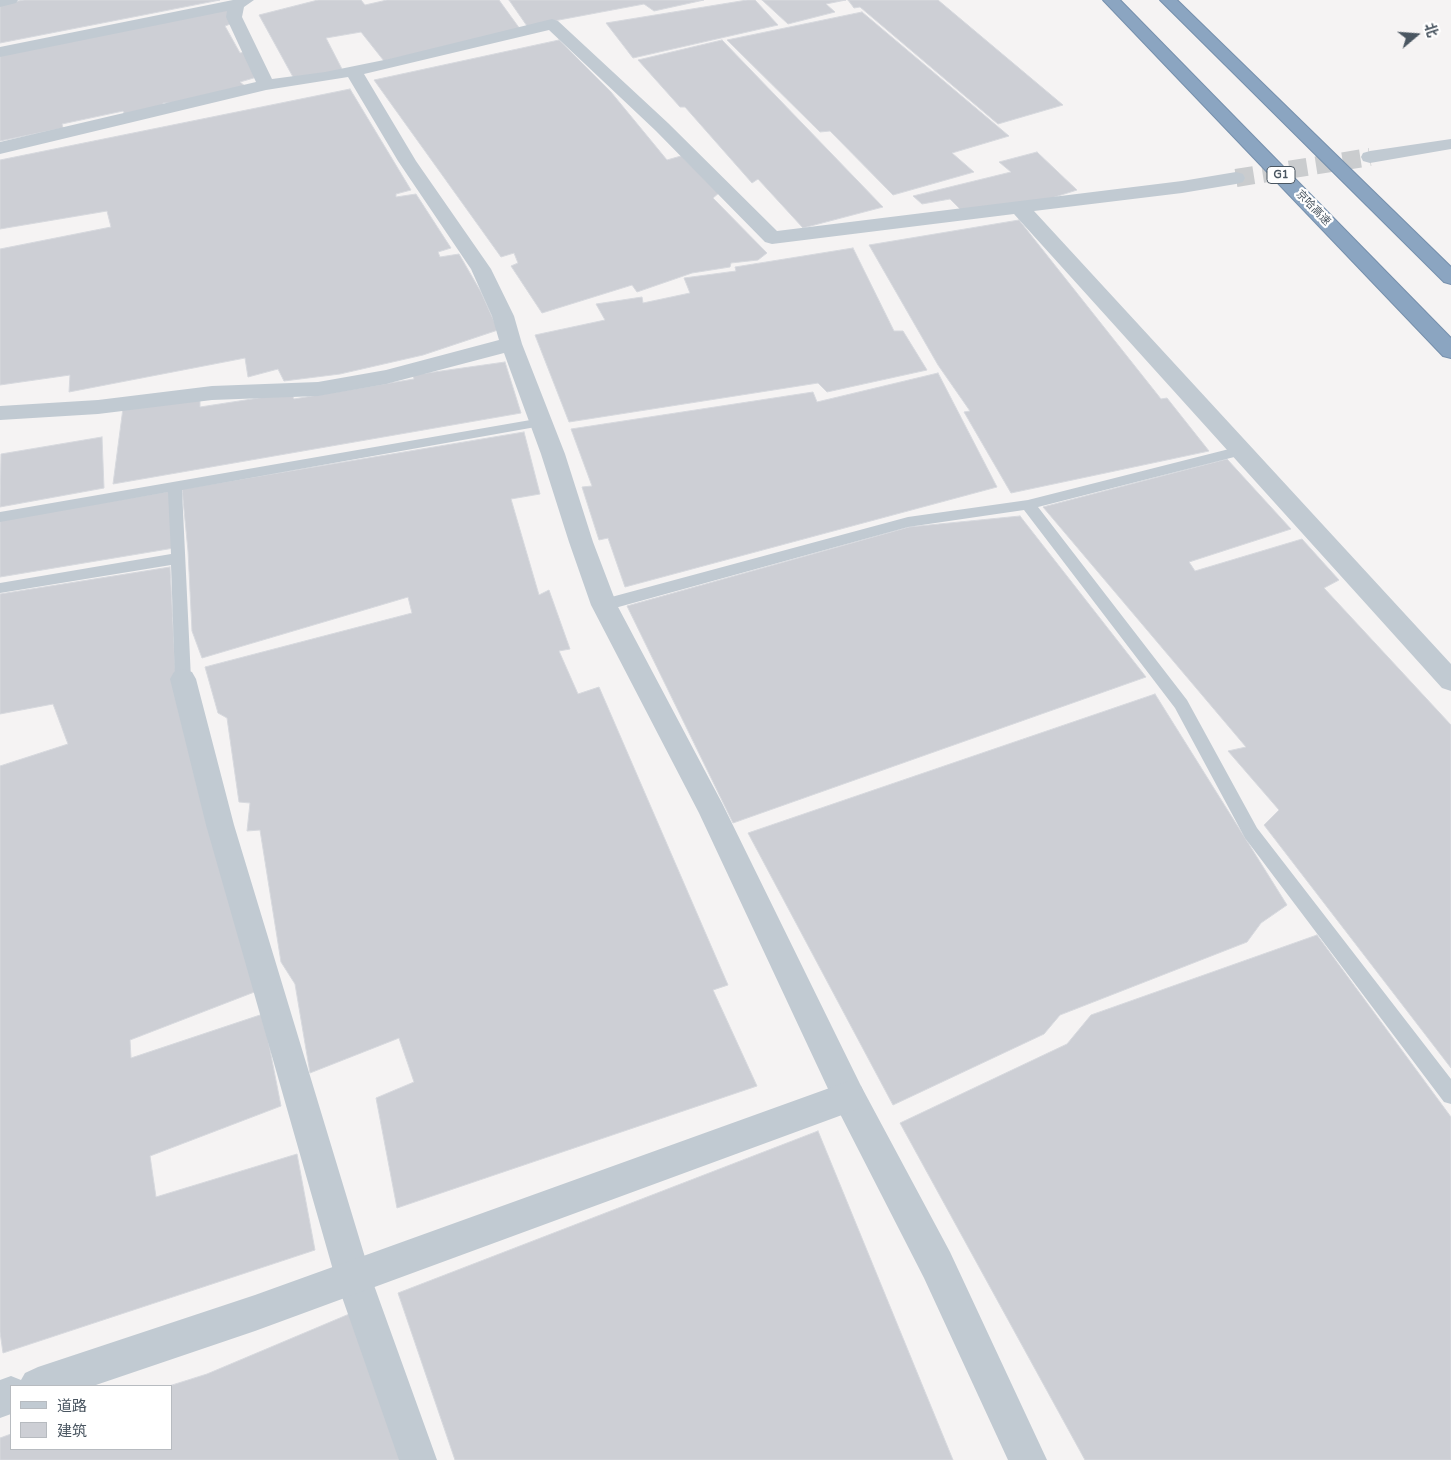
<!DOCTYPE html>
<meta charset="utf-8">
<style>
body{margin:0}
#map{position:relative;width:1451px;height:1460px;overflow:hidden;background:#f5f3f3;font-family:"Varela Round","Noto Sans SC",sans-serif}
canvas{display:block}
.legend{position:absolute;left:10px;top:1385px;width:162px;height:65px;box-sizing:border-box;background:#fff;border:1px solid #b7bbc0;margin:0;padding:6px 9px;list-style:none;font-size:15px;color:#4a5661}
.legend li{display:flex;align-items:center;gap:10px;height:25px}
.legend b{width:25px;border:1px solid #b7bbc0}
.north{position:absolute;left:1391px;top:10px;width:50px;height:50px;-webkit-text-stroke:4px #fff;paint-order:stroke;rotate:72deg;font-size:14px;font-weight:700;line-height:20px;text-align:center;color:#4a5661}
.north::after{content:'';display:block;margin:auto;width:18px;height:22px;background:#4a5661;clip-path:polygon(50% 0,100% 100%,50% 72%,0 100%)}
</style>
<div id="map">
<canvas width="1451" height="1460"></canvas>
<ul class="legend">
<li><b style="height:6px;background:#c1cad2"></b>道路</li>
<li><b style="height:14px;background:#cdcfd5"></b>建筑</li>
</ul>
<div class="north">北</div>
</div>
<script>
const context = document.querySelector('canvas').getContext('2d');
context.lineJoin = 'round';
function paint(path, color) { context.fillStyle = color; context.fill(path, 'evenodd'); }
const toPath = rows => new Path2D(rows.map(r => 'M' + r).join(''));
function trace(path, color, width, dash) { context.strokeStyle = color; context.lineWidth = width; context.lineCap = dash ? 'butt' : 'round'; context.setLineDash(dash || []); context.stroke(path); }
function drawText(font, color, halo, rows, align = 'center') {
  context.font = font + ' "Varela Round","Noto Sans SC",sans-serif'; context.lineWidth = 4.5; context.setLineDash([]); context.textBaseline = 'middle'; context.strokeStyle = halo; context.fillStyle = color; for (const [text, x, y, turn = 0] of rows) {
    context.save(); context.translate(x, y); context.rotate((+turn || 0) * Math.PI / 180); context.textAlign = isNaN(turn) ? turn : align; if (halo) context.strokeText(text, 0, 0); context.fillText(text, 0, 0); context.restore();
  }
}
const building = toPath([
 [24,0,220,0,0,43,0,4,24,0],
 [318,0,361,0,365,5,387,0,499,0,520,29,384,61,361,32,326,38,343,71,293,77,259,15,318,0],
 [509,0,704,0,654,11,644,4,527,26,509,0],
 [747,0,755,0,778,25,633,58,606,23,747,0],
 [762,0,846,0,826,4,835,12,788,24,762,0],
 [848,0,938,0,1063,105,998,124,860,7,854,8,848,0],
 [226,8,233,23,225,26,240,53,245,52,257,77,240,82,245,86,188,103,163,103,163,110,126,117,123,111,62,124,63,128,0,141,0,55,226,8],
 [862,12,1009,136,952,153,974,172,893,195,830,131,820,132,727,40,862,12],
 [559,40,611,92,667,160,681,156,719,193,713,198,767,253,758,260,731,263,730,267,692,273,637,292,632,285,542,313,511,266,518,263,514,253,501,257,374,80,559,40],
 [722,40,883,207,803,228,758,179,752,183,685,107,680,107,638,60,722,40],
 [350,89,411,190,396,194,396,197,416,194,451,248,438,252,440,257,459,254,481,292,498,330,423,355,340,374,284,381,278,369,248,377,245,358,69,392,70,375,0,385,0,249,111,227,107,211,0,229,0,160,350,89],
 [1037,152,1077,190,1039,202,964,213,950,199,922,204,913,196,1011,172,999,162,1037,152],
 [1019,220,1161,399,1167,398,1209,451,1011,493,964,412,970,411,938,365,869,245,1019,220],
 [853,248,894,331,903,331,927,370,827,392,818,383,569,422,535,335,605,320,596,304,642,297,643,303,690,293,684,278,736,271,735,267,853,248],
 [505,362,521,413,113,484,123,408,200,398,200,407,291,393,294,399,414,379,413,375,505,362],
 [938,373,997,487,625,587,608,538,599,540,582,487,592,486,571,429,813,392,817,402,938,373],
 [524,432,540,494,511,499,539,595,549,590,570,649,559,651,578,694,599,687,728,985,713,990,757,1086,397,1208,376,1098,414,1082,399,1038,310,1073,295,984,281,962,260,830,247,831,250,803,239,802,227,718,218,713,205,667,412,613,408,597,202,658,192,631,188,551,182,489,524,432],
 [102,437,104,488,0,507,1,454,102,437],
 [1227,459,1291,529,1189,562,1195,571,1302,539,1339,580,1324,588,1451,725,1451,1068,1264,825,1279,810,1228,751,1246,747,1043,507,1227,459],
 [171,491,174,548,0,577,0,520,171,491],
 [1020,516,1146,677,733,823,627,606,909,527,1020,516],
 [170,567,176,683,257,991,130,1040,131,1058,263,1014,281,1106,150,1156,156,1197,297,1154,315,1250,3,1353,0,1332,0,766,68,744,53,704,0,714,0,594,170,567],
 [1155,694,1287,905,1261,923,1247,942,1060,1015,1044,1034,893,1105,748,833,1155,694],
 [1317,935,1451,1117,1451,1460,1085,1460,900,1123,1067,1044,1091,1015,1317,935],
 [818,1131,953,1460,455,1460,398,1293,818,1131],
 [354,1312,404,1460,0,1460,0,1438,11,1434,11,1449,171,1449,171,1386,169,1386,207,1374,354,1312]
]);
paint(building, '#cdcfd5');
trace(building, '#d7d9de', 1);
trace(toPath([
 [1236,178,1370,157]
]), '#caccce', 18, [18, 9]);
const motorway = toPath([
 [1103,0,1120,0,1451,338,1451,358,1443,356,1103,0],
 [1160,0,1177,0,1451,267,1451,284,1444,282,1160,0]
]);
trace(motorway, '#7690ad', 2);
paint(toPath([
 [542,418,547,419,549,422,547,425,182,490,191,679,189,683,183,685,177,683,175,679,171,565,0,593,0,583,171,554,168,492,0,522,0,512,542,418],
 [1241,446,1246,448,1248,451,1246,454,1038,507,1187,700,1257,828,1451,1079,1451,1104,1444,1102,1245,838,1175,708,1024,510,908,527,604,611,599,609,596,605,599,601,604,599,908,517,1028,500,1241,446]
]), '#c1cad2');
paint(toPath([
 [0,0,18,0,16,3,0,7,0,0],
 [233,0,254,0,244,7,242,17,272,79,325,72,389,59,552,19,558,21,668,123,777,231,1182,181,1236,172,1243,174,1245,178,1243,182,1236,184,1182,193,1034,211,1451,664,1451,691,1442,688,1014,214,772,244,765,242,656,131,549,30,364,74,416,161,491,269,514,316,522,344,565,454,593,542,617,605,722,803,861,1086,950,1252,1047,1460,1008,1460,924,1278,837,1108,699,813,591,605,569,542,541,454,504,353,386,384,318,396,212,400,98,414,0,420,0,406,98,400,212,386,318,382,386,370,499,340,492,316,471,269,398,161,348,77,266,90,0,154,0,142,256,82,226,17,227,11,0,57,0,47,233,0],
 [1451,139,1451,149,1370,163,1363,161,1361,157,1363,153,1370,151,1451,139],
 [183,669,192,672,196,679,234,825,371,1277,437,1460,399,1460,335,1277,206,825,170,679,174,672,183,669]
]), '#c1cad2');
paint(toPath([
 [849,1081,861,1086,866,1097,861,1108,255,1331,93,1386,11,1386,11,1414,0,1418,0,1380,11,1376,21,1380,25,1373,38,1367,255,1295,849,1081]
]), '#c1cad2');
paint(motorway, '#8ba5c1');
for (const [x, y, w] of [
 [1281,175,28]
]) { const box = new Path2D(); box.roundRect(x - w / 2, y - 8.5, w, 17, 4); context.fillStyle = '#fff'; context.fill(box); trace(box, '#4a5661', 1); }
drawText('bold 11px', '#4a5661', null, [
 ["G1",1281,175]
]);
drawText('11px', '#4a5661', '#fff', [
 ["京哈高速",1313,208,46]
]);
</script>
